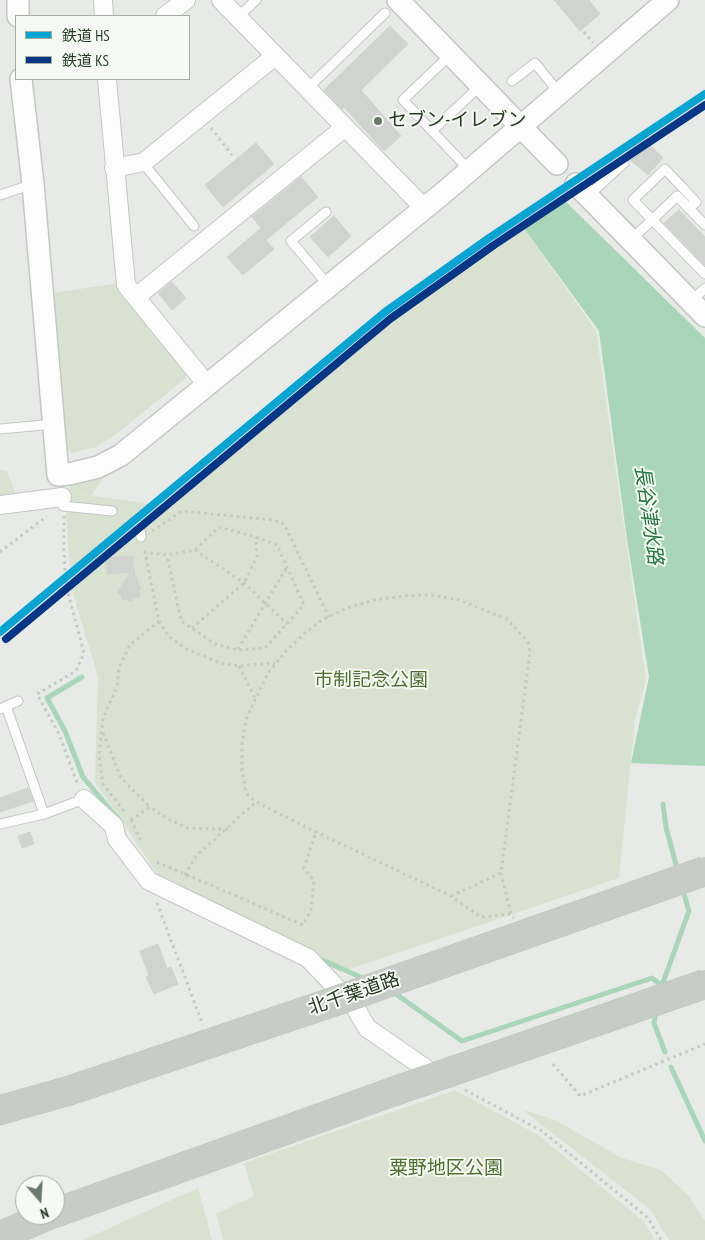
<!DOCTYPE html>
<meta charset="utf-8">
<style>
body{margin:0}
#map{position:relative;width:705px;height:1240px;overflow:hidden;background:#e7eae6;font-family:"PT Sans Narrow","Noto Sans JP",sans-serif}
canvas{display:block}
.legend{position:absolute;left:15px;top:15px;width:175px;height:65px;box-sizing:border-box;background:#f6f9f4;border:1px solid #a3aea1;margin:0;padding:6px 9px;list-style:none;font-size:15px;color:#263d24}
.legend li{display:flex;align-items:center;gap:10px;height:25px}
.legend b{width:25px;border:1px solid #a3aea1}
.north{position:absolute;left:15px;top:1175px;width:50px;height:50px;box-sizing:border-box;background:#f6f9f4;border:1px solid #a3aea1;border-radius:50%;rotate:161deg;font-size:14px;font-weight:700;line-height:20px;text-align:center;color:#263d24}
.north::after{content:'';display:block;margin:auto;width:18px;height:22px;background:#6a7a68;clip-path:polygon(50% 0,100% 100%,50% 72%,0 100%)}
</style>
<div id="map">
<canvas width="705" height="1240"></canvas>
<ul class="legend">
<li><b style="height:6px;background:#08a5d3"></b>鉄道 HS</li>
<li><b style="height:6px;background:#073686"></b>鉄道 KS</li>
</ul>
<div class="north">N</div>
</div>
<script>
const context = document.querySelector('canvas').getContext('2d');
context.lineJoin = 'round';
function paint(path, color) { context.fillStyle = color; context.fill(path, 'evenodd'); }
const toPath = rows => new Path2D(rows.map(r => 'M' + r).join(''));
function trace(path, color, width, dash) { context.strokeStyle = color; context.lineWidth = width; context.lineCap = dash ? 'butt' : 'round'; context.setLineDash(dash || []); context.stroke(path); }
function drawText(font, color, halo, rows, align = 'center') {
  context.font = font + ' "PT Sans Narrow","Noto Sans JP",sans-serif'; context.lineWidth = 4; context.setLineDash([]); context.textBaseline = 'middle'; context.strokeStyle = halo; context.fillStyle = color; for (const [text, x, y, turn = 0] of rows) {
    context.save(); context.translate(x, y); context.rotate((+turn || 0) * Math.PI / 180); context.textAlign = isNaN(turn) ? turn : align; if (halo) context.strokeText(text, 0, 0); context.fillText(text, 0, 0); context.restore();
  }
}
paint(toPath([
 [523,227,596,331,646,680,635,719,619,878,341,972,159,876,95,782,98,677,71,586,66,514,69,486,73,481,107,472,92,495,79,494,166,506,363,340],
 [119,283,186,370,186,378,115,435,96,447,72,453,66,448,52,293],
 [0,470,7,471,16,495,0,499],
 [455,1090,538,1135,644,1222,655,1240,223,1240,216,1214,254,1196,244,1163],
 [523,1110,555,1120,622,1158,661,1170,690,1197,705,1221,705,1240,669,1240,651,1210],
 [198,1188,212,1240,84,1240,118,1224]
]), '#d9e2d0');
paint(toPath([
 [564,200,705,338,705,766,631,763,649,677,627,539,599,331,523,227]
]), '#a9d6b8');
trace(toPath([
 [82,677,47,698,65,731,83,777,119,820],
 [663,804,666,827,678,872],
 [318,958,367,980],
 [661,988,689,911,682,887],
 [393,992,462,1041,652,978,662,986],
 [656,1011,654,1023,665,1052],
 [671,1067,705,1141]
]), '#a9d6b8', 5);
const building = toPath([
 [554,0,589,0,600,14,580,31,554,0],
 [390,26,408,44,361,90,401,136,384,151,344,107,342,109,324,90,390,26],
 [643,138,663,158,648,175,624,155,643,138],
 [256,143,274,164,223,207,205,185,256,143],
 [301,177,318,197,266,240,274,249,243,275,227,257,261,228,252,217,301,177],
 [679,210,705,237,705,265,664,223,679,210],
 [334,216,351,236,328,257,310,237,334,216],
 [172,282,186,298,172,310,158,293,172,282],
 [132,556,135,578,137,578,138,584,141,587,139,590,140,597,134,598,131,602,127,599,122,600,121,595,117,592,131,572,107,574,106,558,132,556],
 [28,788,33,801,0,812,0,798,28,788],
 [30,832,34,844,22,848,18,836,30,832],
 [158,944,167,969,171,967,178,984,154,994,146,977,149,976,140,951,158,944]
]);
paint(building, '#d0d3cf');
trace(building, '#d0d3ce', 1);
const service = toPath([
 [238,17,256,0],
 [450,55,403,100,469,170],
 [512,81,535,63,560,94],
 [307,89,385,13],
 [432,131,480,86],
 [144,162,148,169,194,226],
 [0,195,33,184],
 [588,196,624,163],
 [689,209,696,202,665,169,633,200,705,274],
 [326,212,291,241,329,286],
 [631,240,677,196,705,225],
 [691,301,705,288],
 [0,429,54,424],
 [63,506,112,511],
 [139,525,141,537],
 [6,706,44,814],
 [0,709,18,701],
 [0,824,44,814,84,799]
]);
const minor = toPath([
 [103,0,104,16],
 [221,0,424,208],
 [165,16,186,0],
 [107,79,126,285,208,386],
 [114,168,144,162,275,56],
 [136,297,344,128],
 [0,505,62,497],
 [84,799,114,826,117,839,149,881,308,958,355,1007,367,1028,425,1068]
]);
const tertiary = toPath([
 [18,0,18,16],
 [398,0,557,164],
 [21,79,33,184,58,475,69,474,98,467,121,455,442,194,668,0],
 [576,184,705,316]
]);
const trunk = toPath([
 [0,1110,68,1091,330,1003],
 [55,1213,392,1092],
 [0,1236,49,1215]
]);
trace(service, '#c4c7c3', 11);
trace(minor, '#c4c7c3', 20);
trace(tertiary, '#c4c7c3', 24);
trace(trunk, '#c3cac2', 30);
trace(toPath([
 [584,32,593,43],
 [211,128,232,155],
 [64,516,64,552,66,585,84,653,76,671,37,694,59,734,78,785],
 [152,531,182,511,273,520,284,524,329,617],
 [195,550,244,583,287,624],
 [0,552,47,516],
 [144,552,167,555,195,550,219,527,256,537,277,545,304,605,265,648,238,650,215,644,181,621,167,555],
 [159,621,168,636,185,648,220,663,239,666,275,663],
 [192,628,244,583,257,557,256,537],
 [238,649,287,567],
 [239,666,255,698],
 [103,733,121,778,150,807],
 [124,811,103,784,99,755,103,718,117,687,119,668,130,645,159,621,144,548],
 [131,820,141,841],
 [131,820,150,807,168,819,187,828,228,829],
 [157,862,303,925,311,910,314,881,304,868,316,832],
 [501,873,511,914],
 [185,875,196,856,256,802],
 [451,896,501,873,530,652,528,642,507,619,459,600,431,595,404,596,374,600,347,608,322,620,304,634,286,651,268,673,247,717,242,743,242,769,245,788,248,795,256,802,316,832,451,896,481,917,511,914,514,918],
 [157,903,203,1025],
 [553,1064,580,1096,705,1044],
 [465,1090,542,1131,648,1218,661,1240]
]), '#c3cac2', 3, [2.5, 4]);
trace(service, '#fbfcfb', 9);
trace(minor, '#fbfcfb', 18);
trace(tertiary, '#fbfcfb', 21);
trace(trunk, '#c6ccc6', 28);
const trunkBridge = toPath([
 [330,1003,705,871],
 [392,1092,705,984]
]);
trace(trunkBridge, '#c3cac2', 30, []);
trace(trunkBridge, '#c6ccc6', 28);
trace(toPath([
 [0,632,385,312,489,238,705,94]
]), '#08a5d3', 8);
trace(toPath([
 [6,639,390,319,494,245,705,105]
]), '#073686', 8);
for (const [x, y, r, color] of [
 [378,121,5,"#6a7a68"]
]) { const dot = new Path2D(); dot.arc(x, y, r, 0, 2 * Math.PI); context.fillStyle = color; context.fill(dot); trace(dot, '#f6f9f4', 2); }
drawText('19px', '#263d24', '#f6f9f4', [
 ["セブン-イレブン",388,121]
], 'left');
drawText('19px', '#4c7130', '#f6f9f4', [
 ["市制記念公園",371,681],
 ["粟野地区公園",446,1169]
]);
drawText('19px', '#263d24', '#f6f9f4', [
 ["北千葉道路",354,994,-19]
]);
drawText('italic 20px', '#21763f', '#f6f9f4', [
 ["長谷津水路",648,515,82]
]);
</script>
